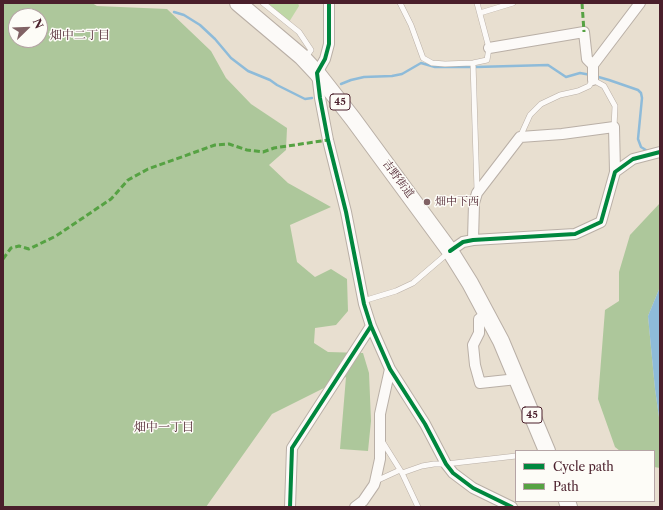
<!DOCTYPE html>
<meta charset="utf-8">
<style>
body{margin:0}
#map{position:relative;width:663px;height:510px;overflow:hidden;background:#e8dfd0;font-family:"Libre Caslon Text",serif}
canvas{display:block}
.frame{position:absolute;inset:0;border:4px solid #4a1f2b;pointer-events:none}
.legend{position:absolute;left:515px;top:450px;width:140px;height:52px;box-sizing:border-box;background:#fdfcf7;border:1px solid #b5a4a5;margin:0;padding:5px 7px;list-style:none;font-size:12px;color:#4a1f2b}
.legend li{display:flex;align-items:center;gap:8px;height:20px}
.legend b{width:20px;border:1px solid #b5a4a5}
.north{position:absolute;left:8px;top:8px;width:40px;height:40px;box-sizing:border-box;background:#fdfcf7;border:1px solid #b5a4a5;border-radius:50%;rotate:67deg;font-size:11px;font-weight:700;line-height:16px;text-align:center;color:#4a1f2b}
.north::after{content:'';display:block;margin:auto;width:14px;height:18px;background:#816265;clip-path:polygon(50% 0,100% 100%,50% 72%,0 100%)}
</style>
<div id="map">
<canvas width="663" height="510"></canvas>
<div class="frame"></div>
<ul class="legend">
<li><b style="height:5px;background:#00873e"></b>Cycle path</li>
<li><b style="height:5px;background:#56a243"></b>Path</li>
</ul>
<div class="north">N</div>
</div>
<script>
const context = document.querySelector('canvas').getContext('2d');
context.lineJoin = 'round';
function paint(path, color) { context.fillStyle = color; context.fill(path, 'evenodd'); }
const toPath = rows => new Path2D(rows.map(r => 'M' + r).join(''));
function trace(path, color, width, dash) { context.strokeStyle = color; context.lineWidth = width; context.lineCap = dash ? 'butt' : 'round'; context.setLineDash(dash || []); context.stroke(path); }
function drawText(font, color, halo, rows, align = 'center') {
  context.font = font + ' "Libre Caslon Text","Noto Serif JP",serif'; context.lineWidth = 3; context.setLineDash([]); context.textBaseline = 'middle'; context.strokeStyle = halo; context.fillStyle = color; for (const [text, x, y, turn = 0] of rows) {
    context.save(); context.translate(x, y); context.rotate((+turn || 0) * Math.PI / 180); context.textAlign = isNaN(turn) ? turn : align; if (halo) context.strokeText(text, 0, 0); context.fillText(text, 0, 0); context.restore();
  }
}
paint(toPath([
 [266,3,298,3,299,6,289,22]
]), '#bed7a5');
paint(toPath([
 [3,3,92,3,97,6,167,9,211,51,226,78,251,104,287,128,286,150,269,165,288,183,331,207,290,225,297,262,315,277,331,269,347,279,348,311,336,325,315,328,314,343,328,352,363,353,369,373,371,421,368,451,340,449,346,377,272,414,206,507,3,507],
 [16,16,40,16,40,40,16,40],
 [660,203,660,287,648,316,655,389,660,424,660,468,654,467,654,451,620,451,615,447,598,399,605,310,619,301,619,272,630,235]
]), '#adc79b');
paint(toPath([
 [660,287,660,424,655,389,648,316]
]), '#8ebbd9');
trace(toPath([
 [174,12,184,15,200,25,215,39,231,58,248,71,270,80,277,85,305,99,312,98],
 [595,76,609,80,638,90,641,93,642,98,638,139,641,147,649,152],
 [341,84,351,80,364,77,392,76,402,74,421,63,435,67,476,67,548,65,566,77,580,73,591,75]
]), '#8ebbd9', 2.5);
const lane = toPath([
 [263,3,299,32,311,50,306,57],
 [400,3,411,25,423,58,432,63,445,64,473,63,487,60,489,48,477,3],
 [480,13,513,3],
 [473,63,477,190],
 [520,137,530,115,541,104,560,95,578,91,589,86,593,80,604,86,615,106,614,127],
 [363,301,396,291,413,283,448,253],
 [382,441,402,473,418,507],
 [402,473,422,466,434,464,446,464,516,456],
 [376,481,400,470]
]);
const street = toPath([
 [329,3,329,44,325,59,317,73,320,98,328,140,346,212,364,304,371,326,390,369,425,424,446,464,453,473,473,488,512,507],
 [489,48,584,32,587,59,593,65],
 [593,80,593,65,640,3],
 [473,240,474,203,477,193,520,137,562,134,614,127,615,172],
 [450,251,463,242,473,240,575,234,601,222,615,172,633,159,660,152],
 [487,314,479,319,479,333,473,345,475,365,480,383,517,379],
 [290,507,292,448,371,326],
 [355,507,363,501,374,485,375,482,380,459,380,414,390,369]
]);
const primary = toPath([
 [238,3,302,57,317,73,353,119,450,251,470,283,501,341,547,451],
 [567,501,569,507]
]);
trace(lane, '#b9afa6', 6);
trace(street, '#b9afa6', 12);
trace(primary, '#b9afa6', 18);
trace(lane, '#fcfaf8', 5);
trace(street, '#fcfaf8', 10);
trace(primary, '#fcfaf8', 16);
trace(toPath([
 [582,3,584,32],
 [3,259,11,248,19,246,29,249,56,236,111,199,128,180,148,169,215,145,229,144,247,150,263,152,274,148,328,140]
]), '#56a243', 3, [6, 3]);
trace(toPath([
 [329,3,329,44,325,59,317,73,320,98,328,140,346,212,364,304,371,326,390,369,425,424,446,464,453,473,473,488,512,507],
 [450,251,463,242,473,240,575,234,601,222,615,172,633,159,660,152],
 [290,507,292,448,371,326]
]), '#00873e', 4);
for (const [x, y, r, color] of [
 [427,202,4,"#816265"]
]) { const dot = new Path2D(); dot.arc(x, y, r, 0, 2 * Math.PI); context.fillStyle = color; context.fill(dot); trace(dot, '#fdfcf7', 1.5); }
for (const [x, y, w] of [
 [340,102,20],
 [532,415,20]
]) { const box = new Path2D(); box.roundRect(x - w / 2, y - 8, w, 16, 3); context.fillStyle = '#fdfcf7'; context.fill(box); trace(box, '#4a1f2b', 1); }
drawText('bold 10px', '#4a1f2b', null, [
 ["45",340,102],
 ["45",532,415]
]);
drawText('11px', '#4a1f2b', '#fdfcf7', [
 ["吉野街道",398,179,53]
]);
drawText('11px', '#4a1f2b', '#fdfcf7', [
 ["畑中下西",435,202]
], 'left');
drawText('12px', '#4a1f2b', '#fdfcf7', [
 ["畑中二丁目",80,36],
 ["畑中一丁目",164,428]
]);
</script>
